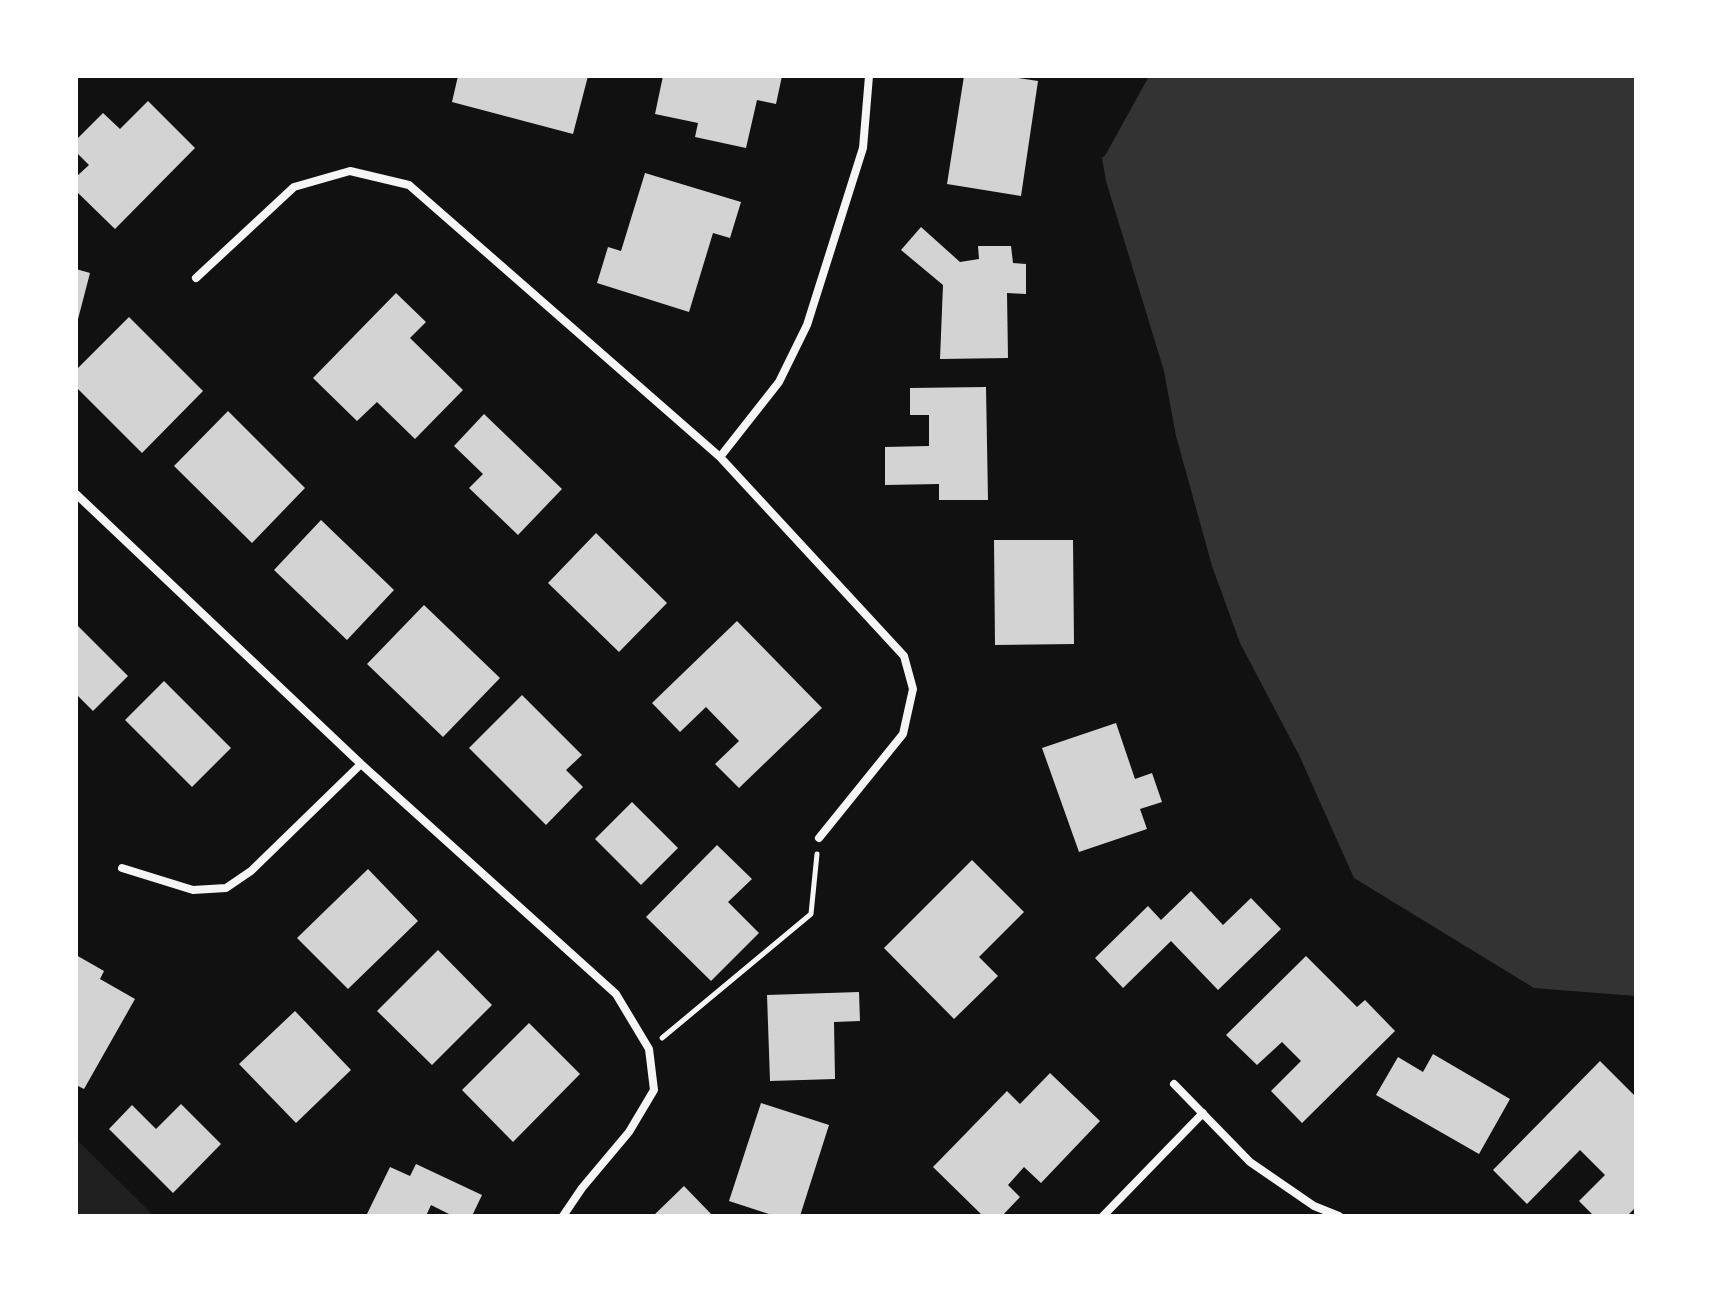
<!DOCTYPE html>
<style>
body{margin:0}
#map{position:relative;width:1712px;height:1292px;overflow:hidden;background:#111;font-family:"IBM Plex Sans",sans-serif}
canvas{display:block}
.frame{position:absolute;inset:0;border:78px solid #fff;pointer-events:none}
</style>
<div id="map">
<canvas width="1712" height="1292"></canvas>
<div class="frame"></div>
</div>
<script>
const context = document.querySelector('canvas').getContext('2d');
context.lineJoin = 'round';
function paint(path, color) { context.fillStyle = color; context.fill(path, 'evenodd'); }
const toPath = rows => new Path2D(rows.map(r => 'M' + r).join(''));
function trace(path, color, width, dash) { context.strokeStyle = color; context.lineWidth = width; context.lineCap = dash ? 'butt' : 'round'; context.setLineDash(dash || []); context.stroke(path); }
paint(toPath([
 [76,1139,154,1216,76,1216]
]), '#202020');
paint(toPath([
 [1149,76,1636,76,1636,996,1534,988,1354,878,1299,755,1240,643,1212,566,1176,436,1164,371,1106,181,1102,158,1106,154]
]), '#333');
paint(toPath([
 [458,76,588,76,573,134,452,102],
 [663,76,782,76,776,104,757,100,746,148,695,137,698,123,655,114],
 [964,76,1005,76,1038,81,1021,196,947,184],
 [148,101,195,148,115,229,76,191,76,177,89,165,76,152,76,140,103,113,120,129],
 [645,173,741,202,730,238,713,233,689,312,597,283,608,247,621,251],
 [921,227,960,262,979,259,978,246,1011,246,1013,263,1026,264,1026,294,1007,293,1008,358,940,359,943,285,901,250],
 [76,269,90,273,77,323,76,323],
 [396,293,426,322,410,338,463,390,415,439,377,402,357,421,313,378],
 [129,317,203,391,142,453,76,387,76,370],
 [986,387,988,500,939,500,939,484,885,485,885,447,929,446,929,415,910,415,910,388],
 [228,411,305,488,252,543,174,466],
 [484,414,562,489,518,535,469,488,483,474,454,446],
 [321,520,394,590,347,640,274,570],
 [596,533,667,603,619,652,548,583],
 [994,540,1073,540,1074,644,995,645],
 [424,605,500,678,443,737,367,664],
 [737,621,822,708,739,788,715,764,739,741,706,707,680,732,652,703],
 [76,624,128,676,93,711,76,694],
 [164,681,231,748,192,787,125,720],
 [522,695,582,755,566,770,583,787,546,825,469,748],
 [1116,723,1135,779,1152,773,1162,802,1140,809,1147,829,1079,852,1042,748],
 [632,802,678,848,641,885,595,839],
 [717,845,752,879,728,902,759,933,711,981,646,917],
 [972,860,1024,912,979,957,998,976,954,1019,884,948],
 [368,869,418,921,348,989,297,938],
 [1191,891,1223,925,1251,898,1281,929,1218,990,1171,941,1123,988,1095,958,1148,906,1161,920],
 [438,950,492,1005,432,1065,377,1011],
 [76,955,104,971,100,979,135,999,84,1089,76,1085],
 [1306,956,1357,1007,1365,1000,1395,1031,1302,1123,1271,1091,1301,1061,1282,1042,1257,1065,1226,1035],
 [859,992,860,1021,834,1022,835,1079,770,1081,767,995],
 [295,1011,351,1070,296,1123,239,1064],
 [529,1023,580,1074,513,1142,462,1090],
 [1433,1054,1510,1099,1479,1154,1376,1095,1398,1057,1423,1072],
 [1600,1061,1636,1097,1636,1207,1627,1216,1594,1216,1579,1201,1605,1175,1580,1150,1527,1204,1493,1170],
 [1050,1073,1100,1121,1041,1183,1024,1167,1008,1185,1020,1197,1002,1216,983,1216,933,1167,1007,1091,1020,1104],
 [761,1103,829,1125,800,1216,775,1216,729,1201],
 [181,1104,221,1144,173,1193,109,1129,132,1105,156,1129],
 [416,1164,482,1195,472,1216,453,1216,431,1205,426,1216,366,1216,390,1167,410,1176],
 [684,1186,713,1216,653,1216]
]), '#d3d3d3');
trace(toPath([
 [662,1038,811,914,817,854]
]), '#f5f5f5', 5);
trace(toPath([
 [196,278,294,187,350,171,409,185,720,457,904,656,913,689,903,734,819,838],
 [720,457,779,382,807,325,863,148,869,76],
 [76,494,361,764,616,994,649,1049,654,1090,629,1132,582,1188,563,1216],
 [122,868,193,890,226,888,251,871,361,764],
 [1174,1084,1250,1162,1314,1206,1339,1216],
 [1103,1216,1203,1113]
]), '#f5f5f5', 8);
</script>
